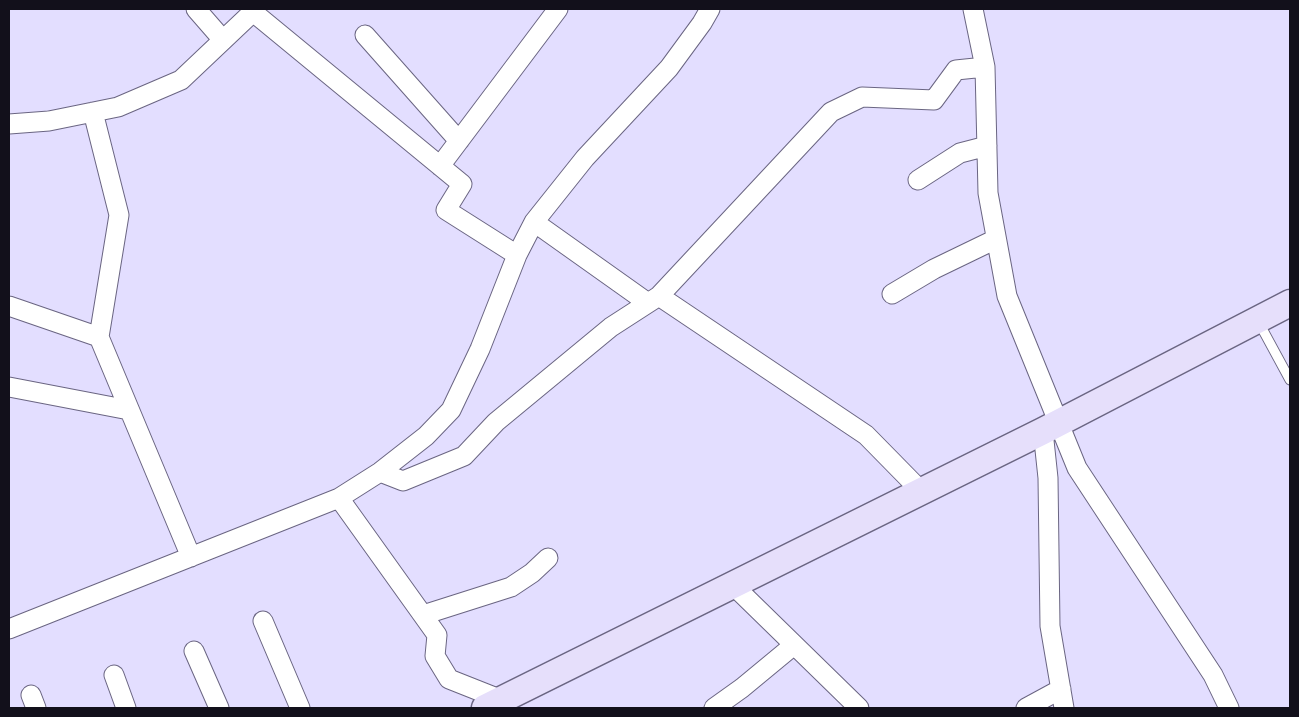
<!DOCTYPE html>
<style>
body{margin:0}
#map{position:relative;width:1299px;height:717px;overflow:hidden;background:#e3deff;font-family:Arial,sans-serif}
canvas{display:block}
.frame{position:absolute;inset:0;border:10px solid #12101b;pointer-events:none}
</style>
<div id="map">
<canvas width="1299" height="717"></canvas>
<div class="frame"></div>
</div>
<script>
const context = document.querySelector('canvas').getContext('2d');
context.lineJoin = 'round';
const toPath = rows => new Path2D(rows.map(r => 'M' + r).join(''));
function trace(path, color, width, dash) { context.strokeStyle = color; context.lineWidth = width; context.lineCap = dash ? 'butt' : 'round'; context.setLineDash(dash || []); context.stroke(path); }
const service = toPath([
 [1258,321,1290,380]
]);
const minor = toPath([
 [196,9,223,40],
 [973,9,985,67,988,193,1007,296,1077,468,1213,675,1229,708],
 [253,12,462,184,446,210,517,255],
 [365,35,459,141],
 [93,112,119,215,99,337,191,557],
 [9,124,49,121,118,107,181,80,256,9],
 [440,166,558,9],
 [918,180,960,153,987,146],
 [534,222,648,303],
 [892,294,934,269,996,239],
 [659,296,866,435,921,491],
 [9,306,99,337],
 [9,387,129,410],
 [1043,431,1048,478,1050,626,1064,708],
 [380,472,403,481,464,456,496,422,611,327,659,296,831,112,862,97,934,100,956,70,985,67],
 [339,498,437,635,435,656,449,679,502,700,504,707],
 [733,585,859,708],
 [423,615,511,587,532,573,548,558],
 [263,621,300,708],
 [9,629,339,498,380,472,426,436,451,410,480,349,517,255,534,222,585,158,669,68,702,23,710,9],
 [194,651,219,708],
 [114,675,126,708],
 [31,695,36,708],
 [714,708,742,688,794,645],
 [1026,708,1061,689]
]);
const secondary = toPath([
 [485,708,1043,431,1290,303]
]);
trace(service, '#6a6582', 11);
trace(minor, '#6a6582', 21);
trace(secondary, '#6a6582', 29);
trace(service, '#fff', 9);
trace(minor, '#fff', 19);
trace(secondary, '#e6dffb', 26);
</script>
